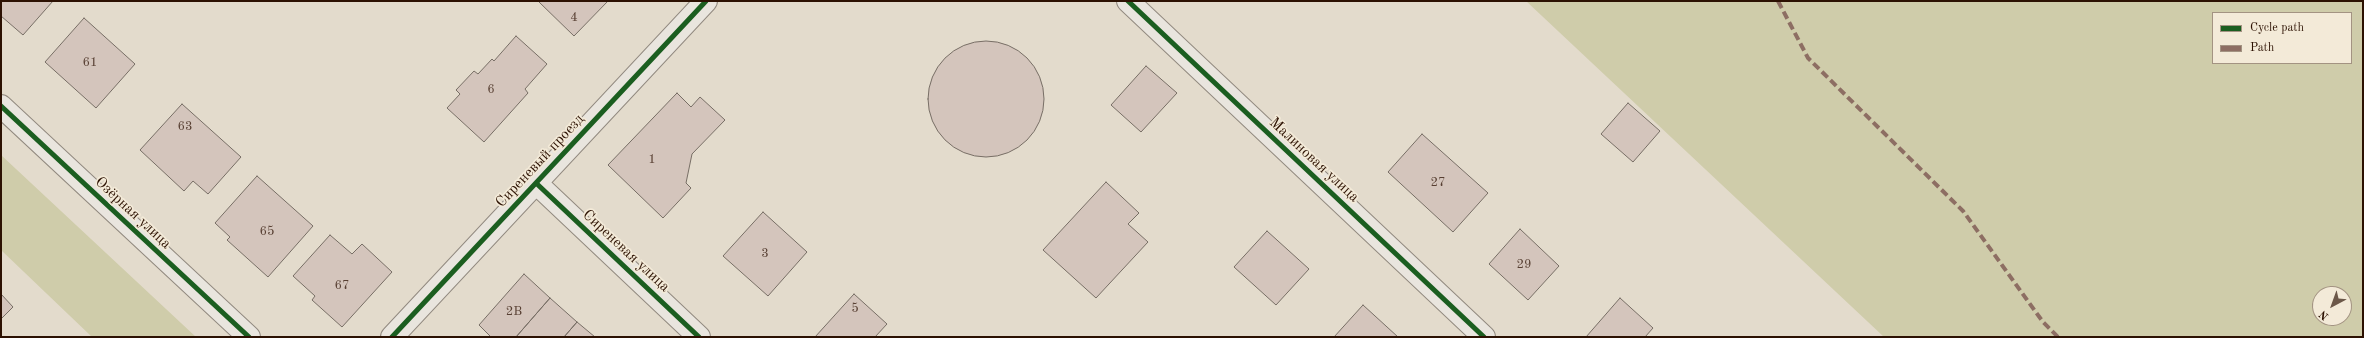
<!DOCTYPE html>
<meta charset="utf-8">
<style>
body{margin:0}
#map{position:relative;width:2364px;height:338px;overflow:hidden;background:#e3dbcc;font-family:"Old Standard TT",serif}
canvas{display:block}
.frame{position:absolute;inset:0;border:2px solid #2c1102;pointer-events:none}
.legend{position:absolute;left:2212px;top:12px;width:140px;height:52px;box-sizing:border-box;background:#f3ead8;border:1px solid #a39382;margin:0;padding:5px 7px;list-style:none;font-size:12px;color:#2c1102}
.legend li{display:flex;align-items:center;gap:8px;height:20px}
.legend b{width:20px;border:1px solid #a39382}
.north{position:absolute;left:2312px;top:286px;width:40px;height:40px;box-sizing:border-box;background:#f3ead8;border:1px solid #a39382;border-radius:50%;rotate:221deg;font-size:11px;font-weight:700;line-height:16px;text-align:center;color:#2c1102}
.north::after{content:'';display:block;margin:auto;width:14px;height:18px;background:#6c5849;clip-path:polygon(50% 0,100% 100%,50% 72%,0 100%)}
</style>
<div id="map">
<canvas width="2364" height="338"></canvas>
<div class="frame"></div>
<ul class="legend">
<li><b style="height:5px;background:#1b5e20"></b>Cycle path</li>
<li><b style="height:5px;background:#8d6e63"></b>Path</li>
</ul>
<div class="north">N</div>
</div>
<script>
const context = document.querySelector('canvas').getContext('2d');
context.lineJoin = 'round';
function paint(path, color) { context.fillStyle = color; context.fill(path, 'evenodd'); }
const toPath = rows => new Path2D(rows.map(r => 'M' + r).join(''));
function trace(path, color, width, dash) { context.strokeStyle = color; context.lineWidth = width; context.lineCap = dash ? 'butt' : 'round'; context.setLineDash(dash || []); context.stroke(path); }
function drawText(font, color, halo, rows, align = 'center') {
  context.font = font + ' "Old Standard TT",serif'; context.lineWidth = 3.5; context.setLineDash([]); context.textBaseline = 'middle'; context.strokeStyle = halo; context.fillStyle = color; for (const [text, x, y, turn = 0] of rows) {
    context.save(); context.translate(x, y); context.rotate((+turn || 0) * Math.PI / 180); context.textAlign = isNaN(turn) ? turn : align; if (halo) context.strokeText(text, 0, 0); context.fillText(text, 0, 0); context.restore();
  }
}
paint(toPath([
 [1526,1,2363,1,2363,337,1884,337],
 [2213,13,2351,13,2351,63,2213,63],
 [2320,294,2344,294,2344,318,2320,318],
 [1,155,196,337,92,337,1,250]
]), '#cfccaa');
const building = toPath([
 [1,1,53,1,23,35,1,16,1,1],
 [538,1,608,1,574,36,538,1],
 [84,18,135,64,96,108,45,62,84,18],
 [516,36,547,64,525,89,528,93,484,142,447,108,460,94,456,90,474,71,478,74,492,59,494,61,516,36],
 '928 99a58 58 0 1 1 116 0a58 58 0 1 1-116 0Z',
 [1146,66,1177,93,1141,132,1111,105,1146,66],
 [677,93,691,107,700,97,725,120,692,154,686,183,691,188,663,218,608,165,677,93],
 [1628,103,1660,131,1633,162,1601,134,1628,103],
 [182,104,241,157,208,194,193,181,184,191,140,150,182,104],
 [1422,134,1488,193,1453,232,1388,172,1422,134],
 [257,176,313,226,268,277,227,240,230,237,215,223,257,176],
 [1106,182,1139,213,1128,224,1148,242,1096,298,1043,250,1106,182],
 [763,212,807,252,768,296,723,256,763,212],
 [1520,229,1559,266,1528,300,1489,264,1520,229],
 [1267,231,1309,269,1276,305,1234,267,1267,231],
 [330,235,352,254,362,244,392,272,342,327,312,300,315,296,293,276,330,235],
 [524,274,550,298,516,337,491,337,479,325,524,274],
 [1,294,13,307,1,319,1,294],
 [854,294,887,324,875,337,815,337,854,294],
 [550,298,577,322,564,337,516,337,550,298],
 [1620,298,1653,328,1645,337,1586,337,1620,298],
 [1363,305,1398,337,1334,337,1363,305],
 [577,322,595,337,564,337,577,322]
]);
paint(building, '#d4c5bc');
trace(building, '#776e65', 1);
const minor = toPath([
 [1128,1,1484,337],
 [1,106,249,337],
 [536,183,699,337],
 [392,337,706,1]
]);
trace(minor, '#91897f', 24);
trace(minor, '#e9e5de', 22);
trace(toPath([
 [1778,1,1808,58,1963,211,2043,322,2058,337]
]), '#8d6e63', 4, [8, 4]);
trace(toPath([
 [1128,1,1484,337],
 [1,106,249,337],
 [536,183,699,337],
 [392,337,706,1]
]), '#1b5e20', 5);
drawText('13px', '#573f32', null, [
 ["4",574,18],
 ["61",90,63],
 ["6",491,90],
 ["63",185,127],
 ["1",652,160],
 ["27",1438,183],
 ["65",267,232],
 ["3",765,254],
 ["29",1524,265],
 ["67",342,286],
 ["5",855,309],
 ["2В",514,312]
]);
drawText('15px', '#2c1102', '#f3ead8', [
 ["Малиновая улица",1314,160,43],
 ["Сиреневый проезд",540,161,-47],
 ["Озёрная улица",133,213,43],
 ["Сиреневая улица",626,251,43]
]);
</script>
